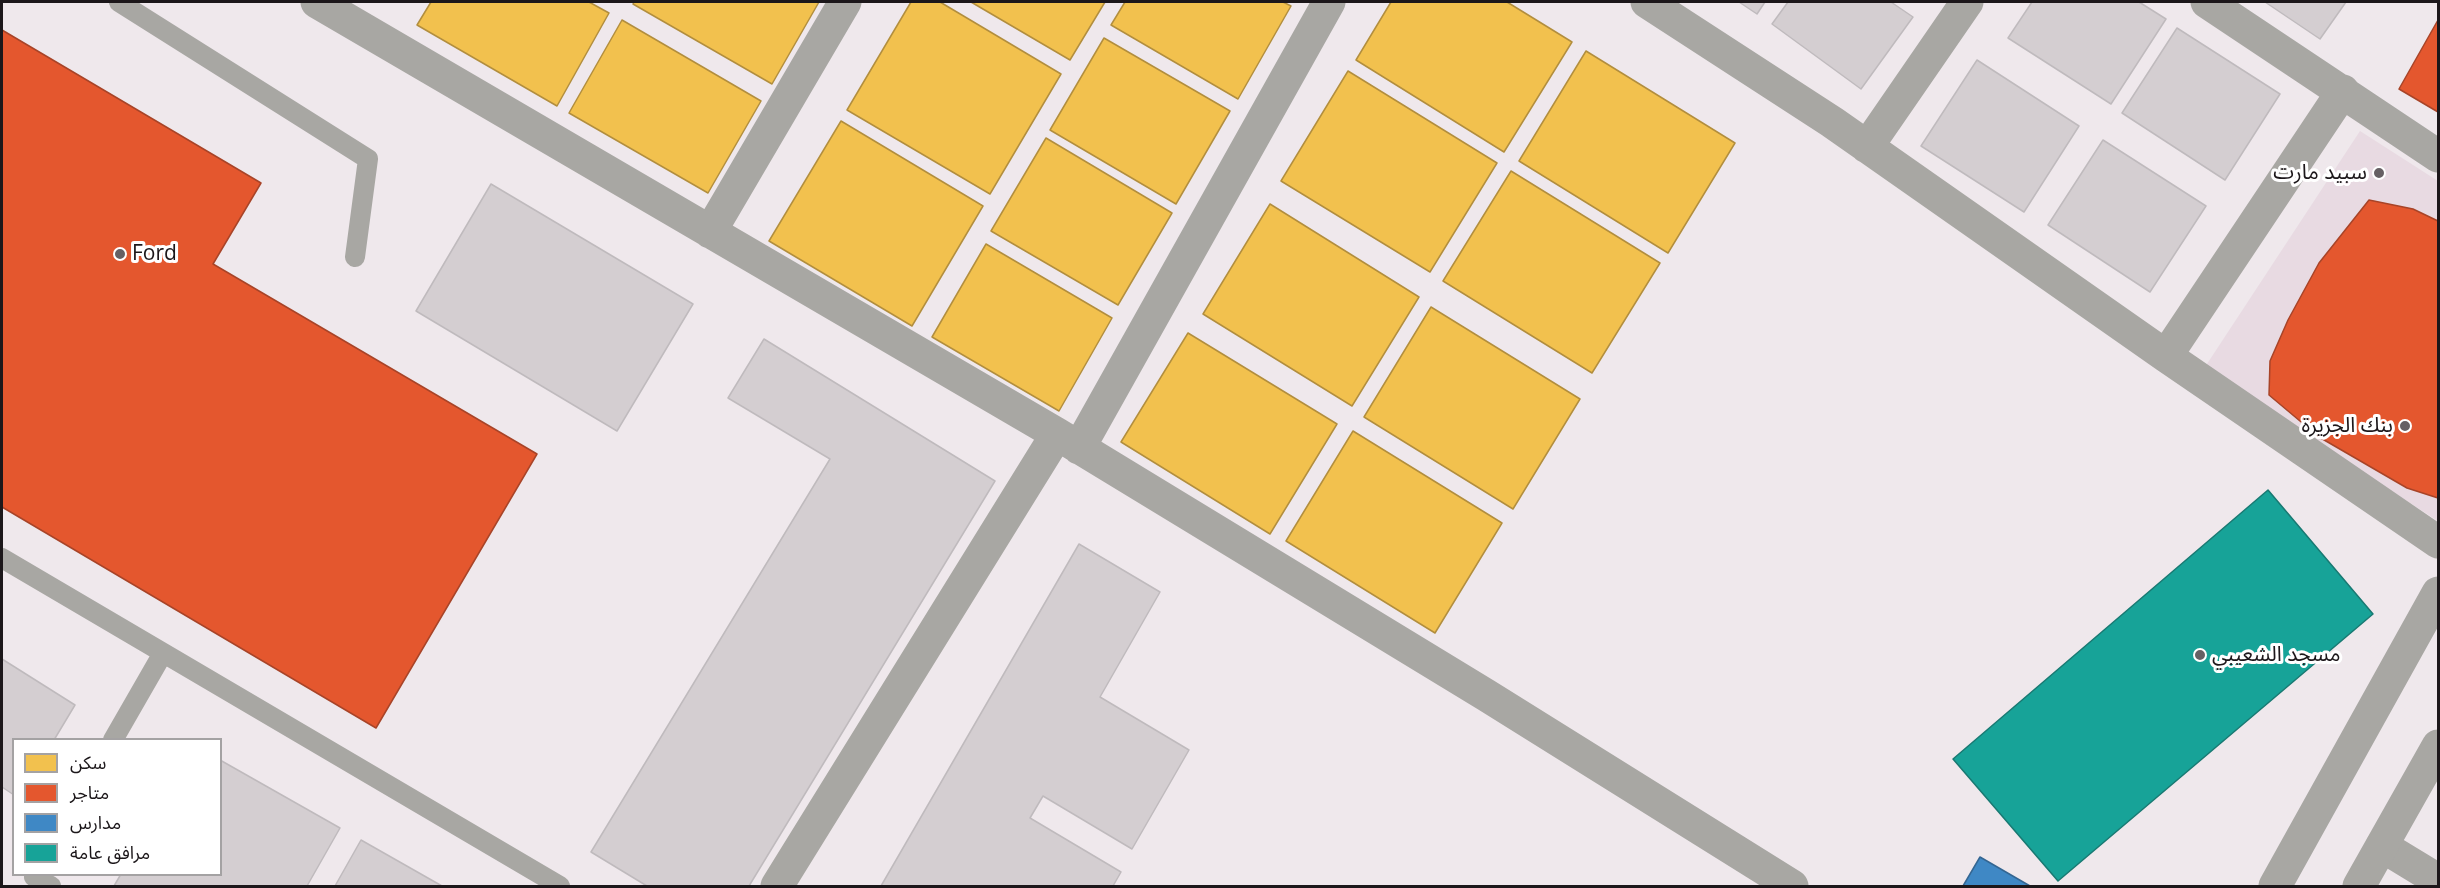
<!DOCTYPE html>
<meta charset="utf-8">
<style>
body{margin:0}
#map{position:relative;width:2440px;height:888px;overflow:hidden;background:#efe8ec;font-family:"Open Sans","Noto Sans Arabic",sans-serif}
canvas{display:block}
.frame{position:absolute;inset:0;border:3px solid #1c171a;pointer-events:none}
.legend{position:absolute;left:12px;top:738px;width:210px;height:138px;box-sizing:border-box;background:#fff;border:2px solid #a4a2a3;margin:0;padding:8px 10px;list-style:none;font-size:18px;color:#1c171a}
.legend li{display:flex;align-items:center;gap:12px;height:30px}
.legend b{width:30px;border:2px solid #a4a2a3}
</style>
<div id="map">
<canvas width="2440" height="888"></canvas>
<div class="frame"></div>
<ul class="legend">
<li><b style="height:16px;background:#f2c14e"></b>سكن</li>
<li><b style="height:16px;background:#e4572e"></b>متاجر</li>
<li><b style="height:16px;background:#3f88c5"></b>مدارس</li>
<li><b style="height:16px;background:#17a398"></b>مرافق عامة</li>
</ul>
</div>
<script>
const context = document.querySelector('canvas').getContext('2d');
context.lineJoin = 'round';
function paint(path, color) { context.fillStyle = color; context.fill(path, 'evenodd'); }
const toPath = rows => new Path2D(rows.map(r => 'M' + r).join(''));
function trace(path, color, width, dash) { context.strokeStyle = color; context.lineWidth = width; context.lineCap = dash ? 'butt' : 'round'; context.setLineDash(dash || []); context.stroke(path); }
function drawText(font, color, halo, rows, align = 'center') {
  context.font = font + ' "Open Sans","Noto Sans Arabic",sans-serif'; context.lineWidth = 6; context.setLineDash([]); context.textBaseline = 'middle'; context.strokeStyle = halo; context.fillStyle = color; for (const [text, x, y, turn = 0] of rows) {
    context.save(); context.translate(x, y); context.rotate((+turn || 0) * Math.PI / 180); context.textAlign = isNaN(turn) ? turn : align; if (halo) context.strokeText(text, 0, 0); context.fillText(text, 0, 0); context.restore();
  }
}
paint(toPath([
 [2360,131,2438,181,2438,521,2203,370]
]), '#e8dae2');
const homes = toPath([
 [431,2,589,2,609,13,557,106,417,25,431,2],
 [634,2,819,2,772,84,633,4,634,2],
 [911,2,940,2,1061,74,990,194,847,110,911,2],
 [971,2,1105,2,1070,60,971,2],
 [1125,2,1283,2,1291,6,1238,99,1111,25,1125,2],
 [1391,2,1507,2,1572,42,1504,152,1356,60,1391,2],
 [622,20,761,101,708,193,569,113,622,20],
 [1104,38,1230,111,1176,204,1050,130,1104,38],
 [1586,51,1735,143,1668,253,1519,161,1586,51],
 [1348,71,1497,163,1430,272,1281,181,1348,71],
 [841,121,983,206,912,326,769,241,841,121],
 [1046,138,1172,213,1118,305,991,231,1046,138],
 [1511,171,1660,263,1592,373,1443,281,1511,171],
 [1270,204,1419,297,1352,406,1203,314,1270,204],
 [986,244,1112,318,1059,411,932,337,986,244],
 [1431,307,1580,399,1513,509,1364,417,1431,307],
 [1188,333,1337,424,1270,534,1121,442,1188,333],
 [1353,431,1502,523,1435,633,1286,541,1353,431]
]);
paint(homes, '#f2c14e');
trace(homes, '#b28e3e', 1.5);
const shops = toPath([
 [2438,20,2438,112,2399,89,2438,20],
 [2,30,261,183,213,264,537,454,376,728,2,507,2,30],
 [2369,200,2413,209,2438,221,2438,498,2407,488,2319,437,2269,395,2270,361,2288,320,2319,263,2369,200]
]);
paint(shops, '#e4572e');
trace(shops, '#a84428', 1.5);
const schools = toPath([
 [1980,857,2030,886,1963,886,1980,857]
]);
paint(schools, '#3f88c5');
trace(schools, '#346692', 1.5);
const public = toPath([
 [2268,490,2373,614,2058,881,1953,759,2268,490]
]);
paint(public, '#17a398');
trace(public, '#187972', 1.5);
const building = toPath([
 [1739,2,1765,2,1757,14,1739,2],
 [1788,2,1891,2,1913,17,1861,89,1772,24,1788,2],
 [2032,2,2139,2,2166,19,2111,104,2008,38,2032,2],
 [2265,2,2346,2,2320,39,2265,2],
 [2177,28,2280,94,2225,180,2122,113,2177,28],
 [1977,60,2079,126,2024,212,1921,146,1977,60],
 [2103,140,2206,206,2150,292,2048,225,2103,140],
 [491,184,693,304,617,431,416,311,491,184],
 [764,339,995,481,749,886,647,886,591,852,830,459,728,398,764,339],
 [1079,544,1160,592,1100,697,1189,750,1132,849,1043,796,1030,818,1121,872,1113,886,881,886,1079,544],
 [2,659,75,705,54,740,14,740,14,795,2,787,2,659],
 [220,760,340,828,307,886,114,886,121,874,220,874,220,760],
 [361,840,442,886,335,886,361,840]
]);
paint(building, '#d4ced1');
trace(building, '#bfbabd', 1.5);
trace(toPath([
 [119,2,368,159,355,257],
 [2,558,560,886],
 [113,740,163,653],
 [34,877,51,886]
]), '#a8a7a3', 20);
trace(toPath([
 [317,2,1057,434,1486,695,1792,886],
 [1647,2,1832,122,2166,356,2438,542],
 [2207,2,2438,156],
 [1867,147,1967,2],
 [710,232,845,2],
 [2166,356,2343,91],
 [1079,448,1329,2],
 [2382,846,2438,880],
 [777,886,1057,434]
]), '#a8a7a3', 33);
trace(toPath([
 [2275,886,2438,593],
 [2359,886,2438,746]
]), '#a8a7a3', 33);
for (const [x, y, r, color] of [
 [2379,173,6,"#666064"],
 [120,254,6,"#666064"],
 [2405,426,6,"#666064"],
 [2200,655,6,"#666064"]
]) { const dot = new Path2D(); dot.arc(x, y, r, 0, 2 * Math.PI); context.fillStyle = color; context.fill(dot); trace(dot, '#fff', 2); }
drawText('21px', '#1c171a', '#fff', [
 ["سبيد مارت",2367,173],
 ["Ford",132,254,"left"],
 ["بنك الجزيرة",2393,426],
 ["مسجد الشعيبي",2212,655,"left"]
], 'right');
</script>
